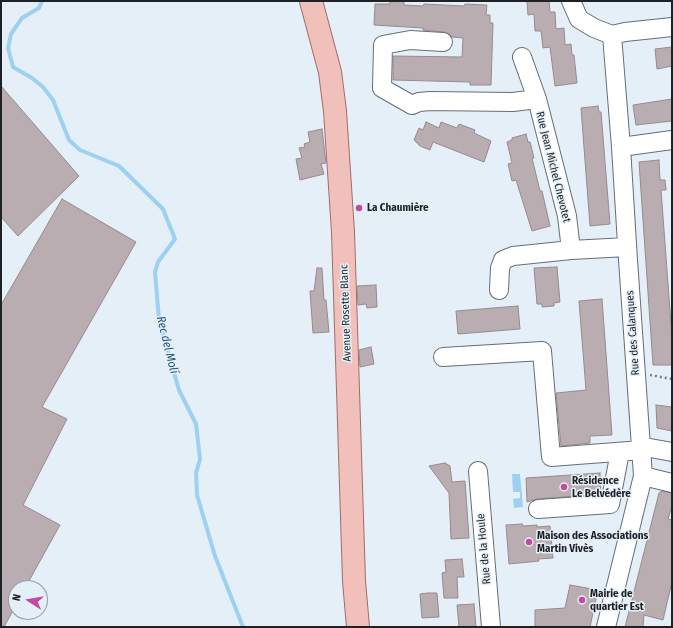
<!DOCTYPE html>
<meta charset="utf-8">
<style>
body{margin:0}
#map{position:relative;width:673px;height:628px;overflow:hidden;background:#e5eff8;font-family:"Fira Sans Condensed",sans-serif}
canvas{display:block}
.frame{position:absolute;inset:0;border:2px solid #1f2225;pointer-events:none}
.north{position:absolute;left:8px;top:580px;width:40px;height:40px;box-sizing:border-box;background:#e5eff8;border:1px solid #969da4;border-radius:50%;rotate:282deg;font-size:11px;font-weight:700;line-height:16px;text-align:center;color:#1f2225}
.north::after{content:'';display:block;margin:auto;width:14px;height:18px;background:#c34a9e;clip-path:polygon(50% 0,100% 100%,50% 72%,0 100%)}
</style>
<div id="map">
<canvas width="673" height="628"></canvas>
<div class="frame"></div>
<div class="north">N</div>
</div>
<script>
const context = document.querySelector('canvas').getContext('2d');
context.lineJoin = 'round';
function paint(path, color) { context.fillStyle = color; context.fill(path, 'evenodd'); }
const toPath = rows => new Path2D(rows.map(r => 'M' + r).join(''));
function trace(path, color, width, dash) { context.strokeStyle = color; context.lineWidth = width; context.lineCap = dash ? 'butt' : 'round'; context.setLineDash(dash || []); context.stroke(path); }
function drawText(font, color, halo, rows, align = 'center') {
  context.font = font + ' "Fira Sans Condensed",sans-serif'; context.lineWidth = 3; context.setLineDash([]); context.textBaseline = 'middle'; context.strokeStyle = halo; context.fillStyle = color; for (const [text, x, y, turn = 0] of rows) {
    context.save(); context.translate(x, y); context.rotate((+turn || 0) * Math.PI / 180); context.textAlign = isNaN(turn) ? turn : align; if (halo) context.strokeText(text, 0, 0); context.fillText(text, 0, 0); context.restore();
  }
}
paint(toPath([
 [512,474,520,474,523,507,514,508,513,499,520,498,520,492,513,492]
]), '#9dd0f1');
trace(toPath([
 [42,1,39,8,22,18,11,34,8,48,13,67,32,78,43,87,53,100,69,140,80,150,119,166,163,209,175,239,158,262,155,272,159,320,179,390,196,424,200,459,196,473,197,495,215,556,243,627]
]), '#9dd0f1', 4);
const building = toPath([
 [390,1,404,1,404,5,423,6,424,4,464,6,465,4,487,5,486,15,490,15,490,23,493,23,491,85,470,85,470,82,393,80,393,56,462,57,463,38,452,37,449,34,444,32,423,30,423,28,374,25,375,4,390,4,390,1],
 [527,1,549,1,550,12,555,12,556,29,564,28,565,45,571,44,572,55,574,55,577,83,555,86,550,47,543,48,541,31,535,31,534,14,528,15,527,1],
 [672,47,672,66,657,69,655,49,672,47],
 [1,86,79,176,18,236,1,217,1,86],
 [672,99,672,121,636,125,633,105,672,99],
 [598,106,599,112,601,112,610,224,590,226,581,108,598,106],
 [426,122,439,128,441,122,457,128,459,124,475,130,474,133,491,141,484,162,433,142,430,150,420,146,414,140,419,128,423,130,426,122],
 [322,129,326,163,321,164,324,174,300,180,296,159,302,158,299,148,305,147,304,144,310,142,308,132,322,129],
 [526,134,528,142,530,142,534,158,532,158,540,191,542,191,550,226,532,231,516,180,512,181,508,164,512,163,507,142,512,140,512,138,526,134],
 [659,160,660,180,665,180,666,190,661,190,672,337,672,365,653,365,639,162,659,160],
 [62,199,136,242,42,407,67,419,23,505,60,525,25,588,16,588,16,605,4,627,1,627,1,305,62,199],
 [557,267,560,302,554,303,554,306,542,307,542,304,537,304,534,268,557,267],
 [317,268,322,268,324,300,326,300,329,332,313,333,310,291,314,291,317,268],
 [376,285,377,307,367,308,366,304,358,305,357,286,376,285],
 [602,299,612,435,590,436,590,443,561,446,556,393,586,390,579,301,602,299],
 [518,306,520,329,458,334,456,311,518,306],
 [371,347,374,364,360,367,359,350,371,347],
 [656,405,672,407,672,431,657,428,656,405],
 [445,463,450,466,452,482,465,481,469,538,451,539,449,493,429,466,445,463],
 [600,473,601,494,537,499,527,502,526,478,600,473],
 [662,491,672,493,672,506,668,519,672,520,672,582,663,620,644,615,643,627,625,627,659,493,662,491],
 [522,524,523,526,537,525,537,527,550,526,553,558,538,559,539,561,509,564,506,525,522,524],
 [462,559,464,577,457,577,458,598,444,598,442,573,446,572,445,560,462,559],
 [570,585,598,590,590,627,535,627,535,610,565,608,570,585],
 [428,593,437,593,439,617,422,618,420,594,428,593],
 [474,604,476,627,459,627,457,605,474,604]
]);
paint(building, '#baadb1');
trace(building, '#968a8e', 1);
const minor = toPath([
 [571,1,579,19,594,28,612,35,625,32,672,27],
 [443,42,410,40,383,45,382,88,412,105,419,102,430,101,513,102,537,99],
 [522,57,537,99,567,216,571,250],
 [621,147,672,140],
 [499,290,500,268,503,260,513,256,571,250,627,247],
 [443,357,542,351,551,457,642,450,650,448,672,452],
 [478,471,491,627],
 [643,476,672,483],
 [538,509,610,504,620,452],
 [606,627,643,476,628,260,621,147,612,35]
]);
const major = toPath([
 [311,1,330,72,335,111,343,232,354,581,358,627]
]);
trace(minor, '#656e75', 20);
trace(major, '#a16d69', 24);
trace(toPath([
 [650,375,672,379]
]), '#7a8186', 2.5, [2, 3]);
trace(minor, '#fff', 18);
trace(major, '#f1c0bb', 22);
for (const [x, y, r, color] of [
 [359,208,4,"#c34a9e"],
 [564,487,4,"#c34a9e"],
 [529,542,4,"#c34a9e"],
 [582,600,4,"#c34a9e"]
]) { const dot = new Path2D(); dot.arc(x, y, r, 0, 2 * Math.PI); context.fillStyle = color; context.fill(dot); trace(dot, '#e5eff8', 1.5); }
drawText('11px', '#1f2225', '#e5eff8', [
 ["Rue Jean Michel Chevotet",553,167,76],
 ["Avenue Rosette Blanc",346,313,-92],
 ["Rue des Calanques",633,333,-94],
 ["Rue de la Houle",484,549,-95]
]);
drawText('bold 11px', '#1f2225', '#e5eff8', [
 ["La Chaumière",367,208],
 ["Résidence",572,481],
 ["Le Belvédère",572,494],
 ["Maison des Associations",537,536],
 ["Martin Vivès",537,549],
 ["Mairie de",590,594],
 ["quartier Est",590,607]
], 'left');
drawText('italic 12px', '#185575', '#e5eff8', [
 ["Rec del Molí",167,345,76]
]);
</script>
